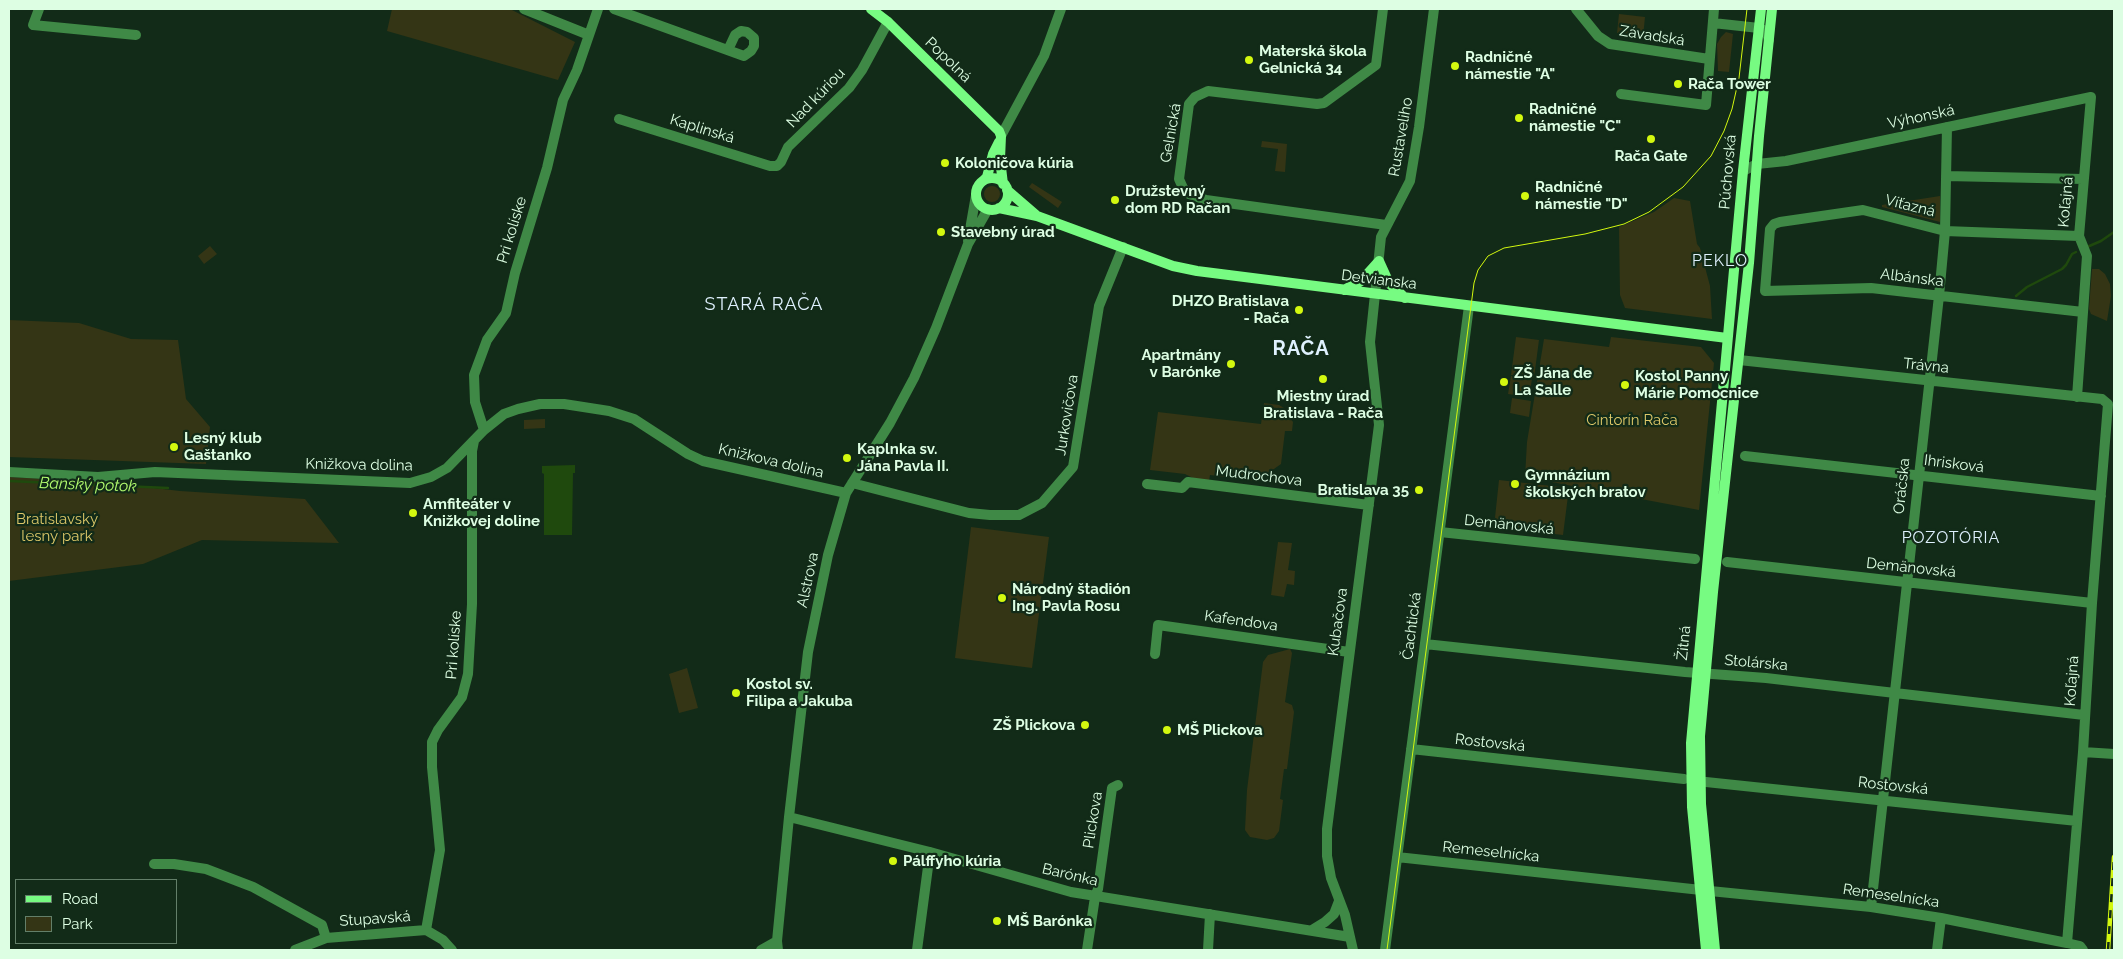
<!DOCTYPE html>
<meta charset="utf-8">
<style>
body{margin:0}
#map{position:relative;width:2123px;height:959px;overflow:hidden;background:#122b18;font-family:Raleway,sans-serif}
canvas{display:block}
.frame{position:absolute;inset:0;border:10px solid #ddfee3;pointer-events:none}
.legend{position:absolute;left:15px;top:879px;width:162px;height:65px;box-sizing:border-box;background:#122b18;border:1px solid #637f69;margin:0;padding:6px 9px;list-style:none;font-size:15px;color:#ddfee3}
.legend li{display:flex;align-items:center;gap:10px;height:25px}
.legend b{width:25px;border:1px solid #637f69}
</style>
<div id="map">
<canvas width="2123" height="959"></canvas>
<div class="frame"></div>
<ul class="legend">
<li><b style="height:6px;background:#77fb82"></b>Road</li>
<li><b style="height:14px;background:#343515"></b>Park</li>
</ul>
</div>
<script>
const context = document.querySelector('canvas').getContext('2d');
context.lineJoin = 'round';
function paint(path, color) { context.fillStyle = color; context.fill(path, 'evenodd'); }
const toPath = rows => new Path2D(rows.map(r => 'M' + r).join(''));
function trace(path, color, width, dash) { context.strokeStyle = color; context.lineWidth = width; context.lineCap = dash ? 'butt' : 'round'; context.setLineDash(dash || []); context.stroke(path); }
function drawText(font, color, halo, rows, align = 'center') {
  context.font = font + ' Raleway,sans-serif'; context.lineWidth = 4.5; context.setLineDash([]); context.textBaseline = 'middle'; context.strokeStyle = halo; context.fillStyle = color; for (const [text, x, y, turn = 0] of rows) {
    context.save(); context.translate(x, y); context.rotate((+turn || 0) * Math.PI / 180); context.textAlign = isNaN(turn) ? turn : align; if (halo) context.strokeText(text, 0, 0); context.fillText(text, 0, 0); context.restore();
  }
}
paint(toPath([
 [392,9,510,9,575,42,558,80,387,31],
 [1619,14,1645,17,1643,37,1617,33],
 [1726,32,1733,34,1729,72,1718,71,1717,44,1721,37],
 [1262,141,1287,144,1285,172,1275,171,1278,149,1261,147],
 [1032,183,1062,202,1058,208,1029,187],
 '984 194a8 8 0 1 1 16 0a8 8 0 1 1-16 0Z',
 [1940,196,1940,222,1882,207,1882,205],
 [1674,198,1690,201,1697,244,1700,248,1710,286,1712,319,1625,308,1620,295,1619,227,1654,212],
 [210,246,217,254,204,264,198,256],
 [2092,269,2099,269,2105,274,2110,284,2111,296,2107,321,2091,314,2089,309],
 [9,320,79,323,131,339,178,340,186,399,210,427,206,464,9,457],
 [1516,337,1539,340,1534,378,1511,375],
 [1611,337,1701,347,1714,363,1699,510,1525,477,1527,442,1544,339,1609,347],
 [1511,376,1532,379,1529,397,1508,394],
 [1512,398,1531,401,1529,417,1510,413],
 [1264,403,1279,405,1291,412,1290,418,1293,422,1292,431,1285,431,1281,464,1257,481,1210,475,1209,481,1195,479,1185,474,1150,470,1158,412,1261,424],
 [545,419,545,428,524,429,524,420],
 [9,477,103,482,180,491,305,499,339,543,202,540,143,564,9,581],
 [1499,480,1569,488,1563,535,1494,527],
 [971,527,1049,537,1032,668,955,658],
 [1278,542,1292,543,1288,570,1295,571,1294,585,1287,584,1284,597,1271,595],
 [1290,649,1292,653,1285,702,1292,705,1294,712,1287,769,1284,769,1280,799,1283,800,1279,831,1274,838,1267,840,1250,837,1245,830,1247,790,1263,662,1268,655],
 [687,668,698,708,679,713,669,674]
]), '#343515');
paint(toPath([
 [575,465,575,473,573,473,572,535,544,535,544,474,542,473,542,466]
]), '#1f490d');
trace(toPath([
 [2087,247,2101,241,2114,232],
 [2016,296,2027,287,2062,269,2066,265,2072,254,2076,252],
 [9,481,168,488]
]), '#1f490d', 2.5);
trace(toPath([
 [39,9,33,25,136,35],
 [524,9,589,35],
 [614,9,744,56,751,51,754,46,754,38,747,32,741,31,735,35,728,50],
 [1383,9,1376,65,1324,103,1317,104,1208,91,1195,97,1189,104,1179,179,1183,188,1189,194,1206,200,1386,225],
 [1576,9,1598,36,1610,44,1709,59],
 [1713,23,1759,28,1766,31,1769,40],
 [1621,94,1706,105,1714,9],
 [619,119,770,166,777,166,781,162,788,147,849,88,862,70,888,22],
 [1001,136,1044,56,1061,9],
 [1743,171,1757,164,1786,161,2091,97,2079,236,2087,256,2077,397],
 [1946,176,2083,179],
 [2079,236,1945,231,1863,210,1780,222,1774,224,1770,229,1765,291,1871,288,2083,312],
 [968,241,976,195],
 [1739,360,2102,399,2108,404,2092,603,2083,752,2067,943],
 [484,430,475,402,474,375,487,340,506,313,515,273,547,168,563,100,577,70,598,9],
 [1745,456,2101,496],
 [9,472,98,477,155,472,410,483,431,477,447,468,484,430,504,414,518,409,540,404,564,404,609,411,634,419,688,454,703,461,846,493],
 [852,483,969,513,990,515,1019,515,1042,503,1073,467,1099,306,1123,247],
 [1147,484,1182,488,1188,482,1369,505],
 [1440,532,1695,559],
 [1727,562,2092,603],
 [1425,644,1685,672,1766,678,2084,715],
 [1155,654,1158,625,1349,652],
 [1411,749,1684,779],
 [2083,752,2114,754],
 [1706,782,2077,821],
 [789,817,930,852,1071,892,1350,937],
 [1397,857,1701,890],
 [154,864,174,864,206,869,253,887,322,925,326,938],
 [1710,891,1871,907,1941,918,2067,943,2080,946,2083,950],
 [1871,907,1939,296,1945,231,1947,127],
 [426,930,440,850,432,767,432,742,438,730,462,697,468,674,472,604,472,451,474,441],
 [1312,930,1325,922,1334,914,1339,901],
 [295,950,326,938,426,930,443,940,452,950],
 [761,950,777,941],
 [778,950,777,941,789,817,808,652,828,555,846,493,890,423,914,378,936,328,968,244,988,209],
 [917,950,930,852],
 [1087,950,1095,897,1098,889,1112,788,1118,785],
 [1208,950,1210,914],
 [1353,950,1345,915,1331,878,1327,856,1327,829,1379,425,1370,342,1381,237,1410,181,1419,127,1434,9],
 [1385,950,1469,306],
 [1937,950,1941,918]
]), '#3f8946', 10);
trace(toPath([
 [871,9,888,22,999,131,1001,136,1000,159,1003,184],
 '976 194a16 16 0 1 1 32 0a16 16 0 1 1-32 0Z',
 [983,181,987,177,993,154,999,142],
 [1007,190,1036,215],
 [999,208,1037,216,1173,266,1197,271,1727,338],
 [1344,290,1361,281,1379,261,1389,283,1405,298],
 [1706,950,1692,807,1691,743,1743,171,1761,9],
 [1715,950,1701,804,1700,736,1713,592,1749,263,1759,136,1772,9]
]), '#77fb82', 10);
trace(toPath([
 [1387,950,1474,283,1478,270,1488,256,1504,248,1585,234,1624,224,1649,212,1683,187,1711,156,1724,131,1732,109,1739,78,1747,9]
]), '#d3f80f', 1);
const rail = toPath([
 [2108,950,2114,857]
]);
trace(rail, '#d3f80f', 4.5);
trace(rail, '#122b18', 2.5, [8]);
for (const [x, y, r, color] of [
 [1249,60,5,"#d3f80f"],
 [1455,66,5,"#d3f80f"],
 [1678,84,5,"#d3f80f"],
 [1519,118,5,"#d3f80f"],
 [1651,139,5,"#d3f80f"],
 [945,163,5,"#d3f80f"],
 [1525,196,5,"#d3f80f"],
 [1115,200,5,"#d3f80f"],
 [941,232,5,"#d3f80f"],
 [1299,310,5,"#d3f80f"],
 [1231,364,5,"#d3f80f"],
 [1323,379,5,"#d3f80f"],
 [1504,382,5,"#d3f80f"],
 [1625,385,5,"#d3f80f"],
 [174,447,5,"#d3f80f"],
 [847,458,5,"#d3f80f"],
 [1515,484,5,"#d3f80f"],
 [1419,490,5,"#d3f80f"],
 [413,513,5,"#d3f80f"],
 [1002,598,5,"#d3f80f"],
 [736,693,5,"#d3f80f"],
 [1085,725,5,"#d3f80f"],
 [1167,730,5,"#d3f80f"],
 [893,861,5,"#d3f80f"],
 [997,921,5,"#d3f80f"]
]) { const dot = new Path2D(); dot.arc(x, y, r, 0, 2 * Math.PI); context.fillStyle = color; context.fill(dot); trace(dot, '#122b18', 2); }
drawText('15px', '#ddfee3', '#122b18', [
 ["Závadská",1652,36,9],
 ["Popolná",948,60,44],
 ["Nad kúriou",816,98,-46],
 ["Výhonská",1921,117,-12],
 ["Kaplinská",702,129,17],
 ["Gelnická",1171,133,-80],
 ["Rustaveliho",1401,137,-80],
 ["Púchovská",1728,172,-85],
 ["Koľajná",2066,202,-85],
 ["Víťazná",1910,206,14],
 ["Pri kolíske",512,230,-73],
 ["Albánska",1912,278,7],
 ["Detvianska",1379,280,7],
 ["Trávna",1926,366,6],
 ["Jurkovičova",1067,415,-81],
 ["Knižkova dolina",771,461,13],
 ["Ihrisková",1954,464,7],
 ["Knižkova dolina",359,465,1],
 ["Mudrochova",1259,476,7],
 ["Oráčska",1902,486,-84],
 ["Demänovská",1509,525,6],
 ["Demänovská",1911,568,6],
 ["Alstrova",808,580,-78],
 ["Kafendova",1241,621,8],
 ["Kubačova",1338,622,-82],
 ["Čachtická",1412,626,-83],
 ["Žitná",1684,643,-84],
 ["Pri kolíske",454,645,-86],
 ["Stolárska",1756,663,5],
 ["Koľajná",2072,681,-86],
 ["Rostovská",1490,743,6],
 ["Rostovská",1893,786,6],
 ["Plickova",1093,820,-81],
 ["Remeselnícka",1491,852,6],
 ["Barónka",1070,875,13],
 ["Remeselnícka",1891,896,8],
 ["Stupavská",375,919,-4]
]);
drawText('bold 15px', '#ddfee3', '#122b18', [
 ["Materská škola",1259,51],
 ["Gelnická 34",1259,68],
 ["Radničné",1465,57],
 ["námestie \"A\"",1465,74],
 ["Rača Tower",1688,84],
 ["Radničné",1529,109],
 ["námestie \"C\"",1529,126],
 ["Rača Gate",1651,156,"center"],
 ["Koloničova kúria",955,163],
 ["Radničné",1535,187],
 ["námestie \"D\"",1535,204],
 ["Družstevný",1125,191],
 ["dom RD Račan",1125,208],
 ["Stavebný úrad",951,232],
 ["DHZO Bratislava",1289,301,"right"],
 ["- Rača",1289,318,"right"],
 ["Apartmány",1221,355,"right"],
 ["v Barónke",1221,372,"right"],
 ["ZŠ Jána de",1514,373],
 ["La Salle",1514,390],
 ["Kostol Panny",1635,376],
 ["Márie Pomocnice",1635,393],
 ["Miestny úrad",1323,396,"center"],
 ["Bratislava - Rača",1323,413,"center"],
 ["Lesný klub",184,438],
 ["Gaštanko",184,455],
 ["Kaplnka sv.",857,449],
 ["Jána Pavla II.",857,466],
 ["Gymnázium",1525,475],
 ["školských bratov",1525,492],
 ["Bratislava 35",1409,490,"right"],
 ["Amfiteáter v",423,504],
 ["Knižkovej doline",423,521],
 ["Národný štadión",1012,589],
 ["Ing. Pavla Rosu",1012,606],
 ["Kostol sv.",746,684],
 ["Filipa a Jakuba",746,701],
 ["ZŠ Plickova",1075,725,"right"],
 ["MŠ Plickova",1177,730],
 ["Pálffyho kúria",903,861],
 ["MŠ Barónka",1007,921]
], 'left');
drawText('15px', '#dec869', '#122b18', [
 ["Cintorín Rača",1632,420],
 ["Bratislavský",57,519],
 ["lesný park",57,536]
]);
context.letterSpacing = '1px';
drawText('16px', '#dff1fe', '#122b18', [
 ["PEKLO",1720,261],
 ["POZOTÓRIA",1951,538]
]);
context.letterSpacing = '0px';
drawText('italic 16px', '#b2fb6e', '#122b18', [
 ["Banský potok",88,485,2]
]);
context.letterSpacing = '1px';
drawText('18px', '#dff1fe', '#122b18', [
 ["STARÁ RAČA",764,305]
]);
context.letterSpacing = '0px';
context.letterSpacing = '1px';
drawText('bold 20px', '#dff1fe', '#122b18', [
 ["RAČA",1301,349]
]);
context.letterSpacing = '0px';
</script>
